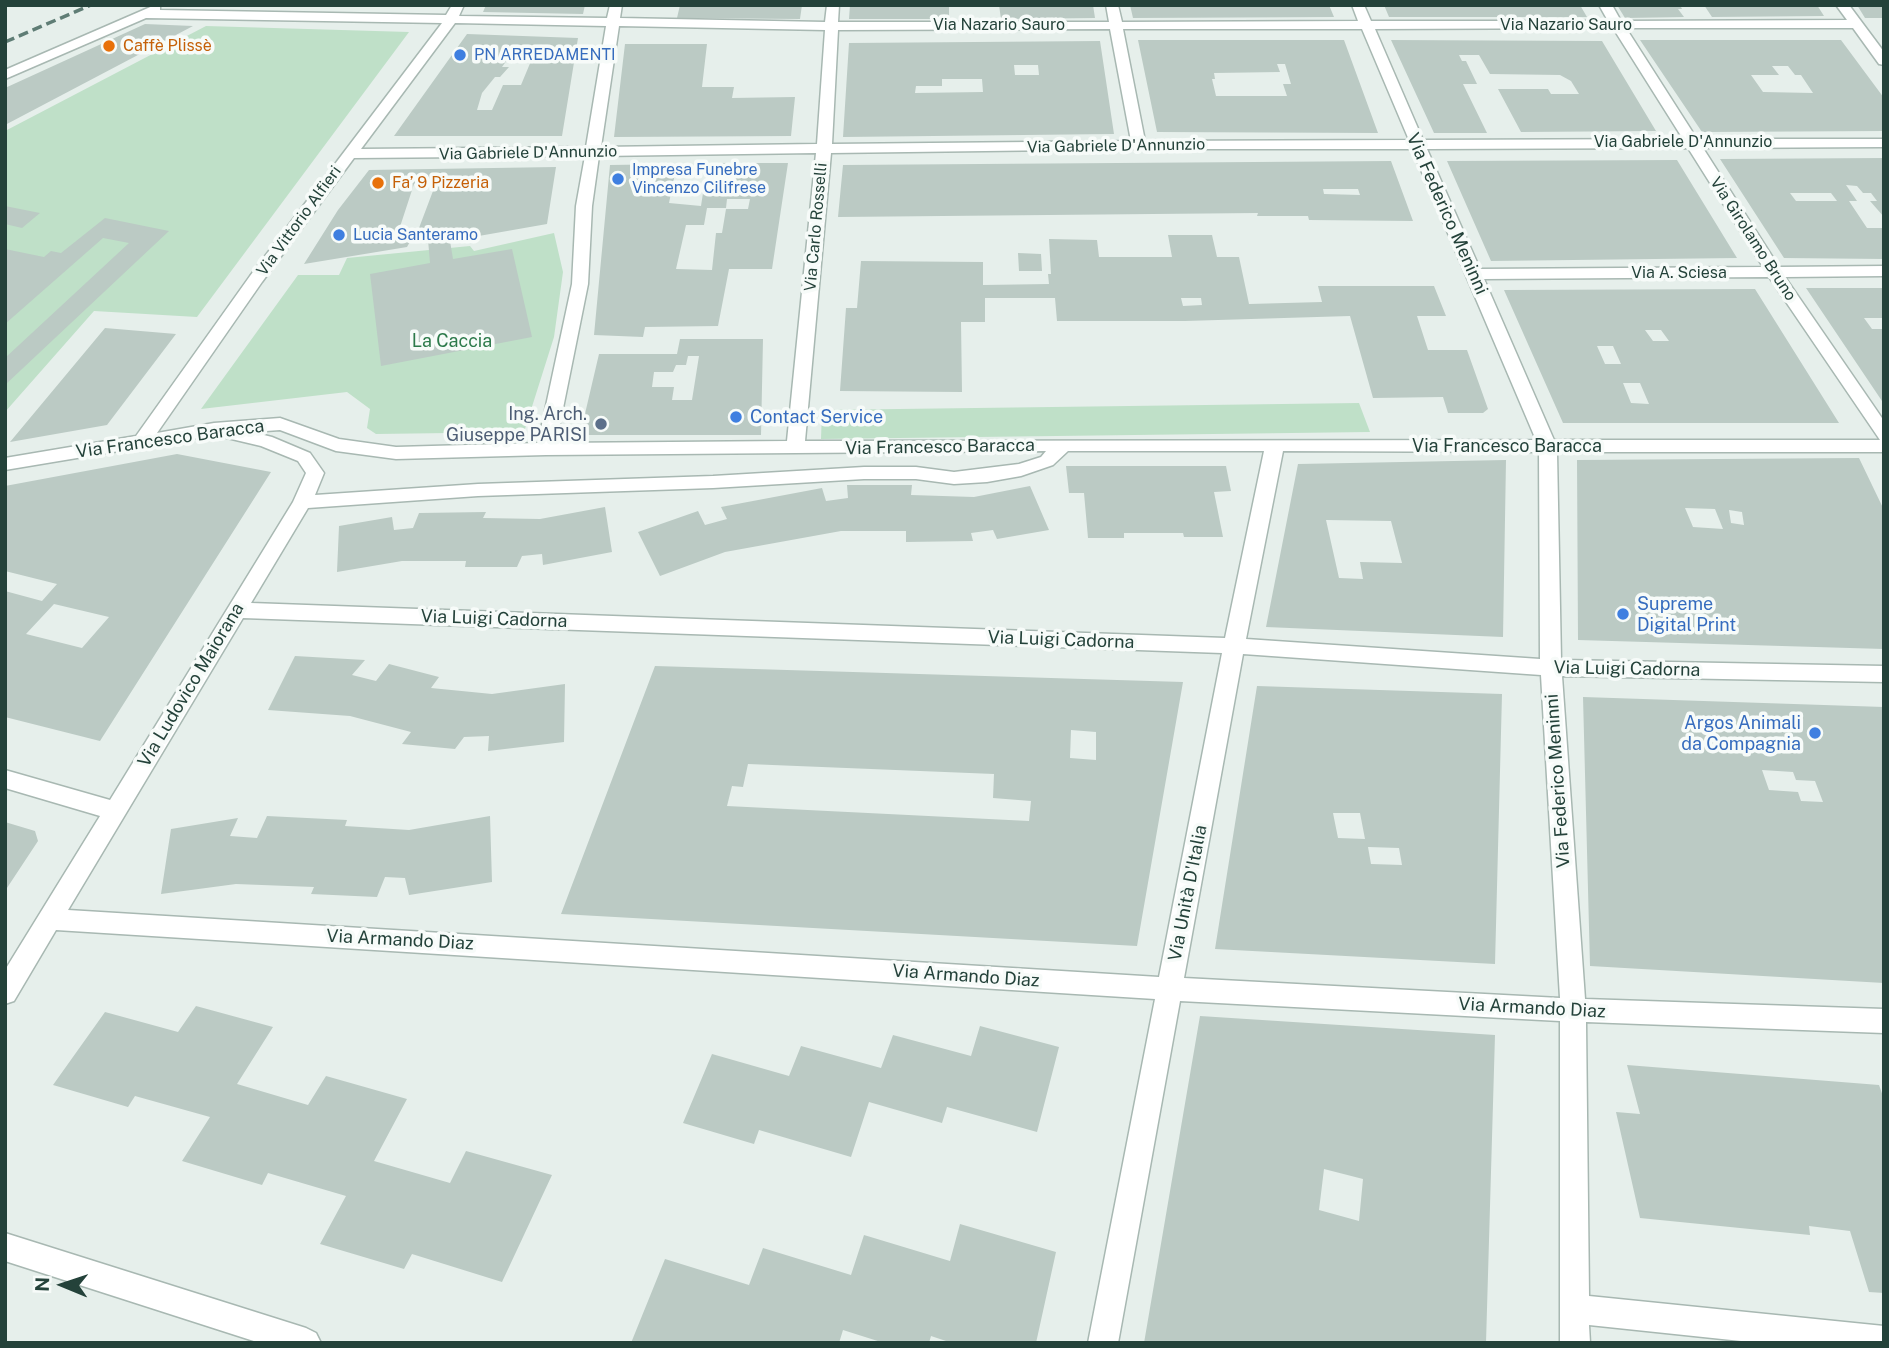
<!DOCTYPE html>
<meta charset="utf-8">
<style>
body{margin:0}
#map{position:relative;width:1889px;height:1348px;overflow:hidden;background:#e6efeb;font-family:"Public Sans",sans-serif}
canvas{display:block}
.frame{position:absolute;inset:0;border:7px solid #24423a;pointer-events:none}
.north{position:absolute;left:28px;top:1250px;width:70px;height:70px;-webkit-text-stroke:5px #f7fbf9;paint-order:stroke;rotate:272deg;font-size:19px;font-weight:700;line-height:28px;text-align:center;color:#24423a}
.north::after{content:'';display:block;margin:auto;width:24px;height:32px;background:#24423a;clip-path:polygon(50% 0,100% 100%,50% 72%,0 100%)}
</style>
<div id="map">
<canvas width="1889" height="1348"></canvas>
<div class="frame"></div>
<div class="north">N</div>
</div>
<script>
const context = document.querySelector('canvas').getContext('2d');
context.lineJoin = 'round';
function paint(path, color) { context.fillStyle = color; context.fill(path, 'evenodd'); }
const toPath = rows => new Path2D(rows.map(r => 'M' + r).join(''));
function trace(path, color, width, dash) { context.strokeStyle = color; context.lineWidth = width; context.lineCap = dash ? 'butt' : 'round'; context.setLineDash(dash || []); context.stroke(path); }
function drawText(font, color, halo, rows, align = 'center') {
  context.font = font + ' "Public Sans",sans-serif'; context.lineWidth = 7; context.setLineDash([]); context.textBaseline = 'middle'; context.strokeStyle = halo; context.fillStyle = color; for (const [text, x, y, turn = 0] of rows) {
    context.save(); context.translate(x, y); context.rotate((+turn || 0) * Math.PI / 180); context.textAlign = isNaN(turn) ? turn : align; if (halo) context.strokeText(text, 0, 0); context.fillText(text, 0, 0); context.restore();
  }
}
paint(toPath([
 [206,26,409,32,197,317,94,311,5,412,5,131],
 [554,233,563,272,554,337,524,432,376,434,367,428,370,409,347,392,201,409,298,275,339,275,347,258,470,246,474,251],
 [1359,403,1370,432,821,439,822,410]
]), '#bfe0c8');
paint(toPath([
 [486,5,585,5,583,14,483,12],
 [680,5,802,5,800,19,677,18],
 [850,5,949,5,949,19,849,19],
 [999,5,1093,5,1095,18,1001,19],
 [1130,5,1329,5,1334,17,1133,18],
 [1384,5,1580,5,1587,17,1389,17],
 [1617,5,1680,5,1682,9,1678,9,1684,17,1625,18],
 [1704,5,1817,5,1824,16,1712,17],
 [1857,5,1884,5,1884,18,1865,18],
 [145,24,193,26,5,125,5,88],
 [467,34,578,38,562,136,394,136],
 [507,60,531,61,521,85,503,85,492,110,477,110,482,93,495,77,500,77,509,67,502,67],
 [1138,40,1344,40,1378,133,1157,132],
 [1277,64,1285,64,1291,84,1283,84,1287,96,1216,96,1212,79,1215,79,1214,73,1280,72],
 [1391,40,1602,41,1656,131,1521,132,1498,89,1548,89,1551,94,1579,94,1571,81,1560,75,1490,74,1479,55,1459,55,1462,61,1466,61,1477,84,1463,84,1487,133,1434,133],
 [1640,40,1841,40,1884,98,1884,131,1702,132],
 [1772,66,1788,66,1795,75,1801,75,1813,93,1763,92,1751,75,1779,75],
 [1100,41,1114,134,843,137,849,43],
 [1014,65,1038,65,1039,75,1015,75],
 [942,79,982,79,983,92,915,93,916,86,942,86],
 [625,44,707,44,702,87,734,87,732,98,795,97,791,136,614,137],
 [1884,158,1884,217,1870,201,1877,201,1871,193,1863,193,1857,186,1846,185,1857,201,1849,201,1867,228,1884,228,1884,259,1784,258,1720,159],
 [1790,193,1831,193,1837,201,1796,201],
 [1677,160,1737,258,1491,261,1447,161],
 [1391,161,1413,221,1309,220,1308,216,1257,216,1258,213,838,217,843,165],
 [1323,189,1358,189,1360,195,1324,194],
 [720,163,788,163,772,269,729,269,718,326,645,327,643,337,594,335,610,165,677,164,669,203,701,206,703,193,715,193],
 [727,199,750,199,748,209,726,209,722,233,716,233,712,270,676,269,686,225,704,225,707,208,726,208],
 [556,167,547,224,473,237,475,230,448,229,453,259,512,249,532,337,381,366,370,274,430,263,427,228,419,228,436,183,414,184,396,239,412,238,407,247,304,264,338,210,369,170],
 [5,206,40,213,22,228,5,224],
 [105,218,169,231,5,385,5,358,129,243,103,238,5,324,5,249,44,257,51,251,61,253],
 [1168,235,1212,235,1217,257,1239,257,1249,304,1322,302,1318,286,1434,286,1446,316,1417,316,1428,350,1467,350,1488,409,1483,413,1448,413,1443,397,1373,398,1350,316,1185,321,1057,321,1055,298,985,298,985,322,961,322,962,392,840,391,846,308,857,308,861,261,983,262,983,285,1049,284,1048,274,1051,274,1049,239,1097,240,1099,257,1172,257],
 [1181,298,1201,298,1202,305,1183,306],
 [1018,253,1041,254,1042,271,1019,271],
 [1806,288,1884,288,1884,318,1864,318,1872,329,1884,329,1884,404],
 [1755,289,1839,423,1563,423,1504,290],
 [1645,330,1661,330,1669,341,1653,341],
 [1597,346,1613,346,1621,364,1605,364],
 [1623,383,1640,383,1649,404,1631,403],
 [105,328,176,334,107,425,10,442],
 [680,339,763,339,761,435,580,435,599,354,677,354],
 [688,356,699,356,692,400,672,400,674,387,652,387,654,372,673,372,676,365,686,365],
 [177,454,271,472,100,741,5,717,5,591,42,601,57,584,5,571,5,486],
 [54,604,109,617,82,648,26,634],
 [1859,458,1884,510,1884,649,1578,640,1577,460],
 [1685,508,1715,509,1723,529,1693,527],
 [1729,510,1742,512,1744,525,1731,523],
 [1506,460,1503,637,1266,627,1298,464],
 [1326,520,1391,521,1402,563,1360,562,1363,579,1339,578],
 [1066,466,1226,466,1231,491,1214,492,1223,537,1184,537,1183,533,1124,533,1124,538,1088,538,1084,493,1069,493],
 [847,485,912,485,911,495,974,497,1030,486,1049,530,997,539,993,530,971,533,973,541,906,542,906,531,841,531,725,552,660,576,638,532,698,511,705,525,727,519,721,507,822,488,826,501,848,498],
 [605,507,612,552,543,565,542,554,522,556,517,567,465,567,466,561,402,561,337,572,339,526,392,517,394,530,413,528,419,513,486,512,483,518,540,519],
 [295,656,365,660,352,675,376,681,389,664,439,677,431,688,492,694,565,684,564,742,488,751,489,736,464,737,455,749,402,744,411,732,350,716,268,710],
 [655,666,1183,682,1137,946,561,914],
 [1071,730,1096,732,1096,760,1070,758],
 [748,764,994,774,993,798,1031,801,1029,821,727,806,732,786,743,787],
 [1257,686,1502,694,1495,964,1215,949],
 [1333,813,1360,813,1365,839,1338,838],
 [1368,847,1399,848,1402,865,1371,864],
 [1583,697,1884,707,1884,983,1590,966],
 [1762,770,1793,772,1796,780,1815,781,1823,802,1801,801,1798,792,1769,790],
 [267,816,347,820,345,826,409,830,490,816,492,882,409,895,405,878,385,877,377,897,311,894,314,887,236,884,161,894,171,829,238,818,230,836,257,838],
 [5,822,35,831,38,841,5,891],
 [196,1006,273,1027,237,1084,308,1105,326,1076,407,1099,374,1161,450,1183,466,1151,552,1175,502,1282,412,1254,404,1269,320,1244,346,1196,268,1173,262,1185,182,1161,210,1117,135,1096,128,1107,53,1085,105,1012,178,1032],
 [1200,1016,1495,1035,1486,1343,1144,1343],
 [1324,1169,1363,1179,1359,1221,1319,1210],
 [980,1026,1059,1047,1037,1132,947,1107,942,1123,869,1102,851,1157,759,1130,754,1144,683,1123,712,1054,789,1076,801,1046,881,1068,893,1035,971,1056],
 [1627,1065,1879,1085,1884,1099,1884,1293,1869,1292,1850,1231,1809,1226,1810,1235,1640,1218,1616,1112,1640,1114],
 [960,1224,1056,1252,1036,1343,952,1343,931,1336,929,1343,884,1343,843,1330,839,1343,631,1343,665,1259,749,1285,763,1248,851,1275,864,1235,950,1261]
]), '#bbcac4');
const street = toPath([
 [155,5,160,6,160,10,446,15,452,5,464,5,459,16,607,18,610,5,622,5,620,18,825,22,827,5,839,5,838,22,1109,22,1106,5,1118,5,1122,22,1358,21,1352,5,1364,5,1371,21,1608,21,1599,5,1612,5,1621,21,1847,20,1836,5,1849,5,1884,52,1884,65,1879,64,1853,28,1626,28,1697,139,1884,139,1884,147,1703,148,1779,267,1884,266,1884,276,1785,277,1884,421,1884,452,1557,452,1561,660,1884,666,1884,682,1562,676,1585,999,1884,1009,1884,1033,1586,1022,1589,1296,1884,1326,1884,1343,1760,1343,1589,1325,1590,1343,1560,1343,1560,1021,1180,1001,1118,1343,1088,1343,1155,999,56,930,14,1001,5,1004,5,970,100,816,5,788,5,770,110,800,293,502,306,473,298,461,261,446,223,437,221,434,5,470,5,458,136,436,250,276,442,23,146,18,5,79,5,70,155,5],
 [455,23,606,26,586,147,361,149,455,23],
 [619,26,825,30,817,144,601,147,619,26],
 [1613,28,1683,139,1423,140,1375,29,1613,28],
 [1110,29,1131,141,832,144,838,30,1110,29],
 [1123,29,1362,29,1409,140,1145,141,1123,29],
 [1688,148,1763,267,1480,269,1427,149,1688,148],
 [1139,149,1412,149,1536,440,805,441,831,153,1139,149],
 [816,153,787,441,556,443,588,284,592,206,599,156,816,153],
 [585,156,576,206,572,284,538,443,396,447,339,439,280,418,214,423,157,433,262,282,354,158,585,156],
 [1769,277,1880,440,1554,440,1484,279,1769,277],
 [280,430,336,451,396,459,546,455,1046,451,1041,457,1019,464,954,472,916,467,864,467,713,476,478,484,315,495,324,473,310,453,272,437,252,432,280,430],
 [1068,451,1264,451,1225,638,251,603,308,508,478,496,713,488,864,479,916,479,954,484,987,482,1021,476,1053,465,1068,451],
 [1283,451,1539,452,1540,659,1246,639,1283,451],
 [243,618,1222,653,1159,977,68,910,243,618],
 [1243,654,1541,675,1560,998,1184,978,1243,654],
 [5,1233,306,1328,316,1333,321,1343,260,1343,5,1261,5,1233]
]);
trace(street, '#a8b8b2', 3);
paint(street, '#fff');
trace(toPath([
 [5,42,91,5]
]), '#5f7d75', 3.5, [10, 5]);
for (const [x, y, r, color] of [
 [109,46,7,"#e8710a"],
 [460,55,7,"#3f7fe0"],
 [618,179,7,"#3f7fe0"],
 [378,183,7,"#e8710a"],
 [339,235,7,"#3f7fe0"],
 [736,417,7,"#3f7fe0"],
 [601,424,7,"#5c6f8a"],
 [1623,614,7,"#3f7fe0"],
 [1815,733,7,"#3f7fe0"]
]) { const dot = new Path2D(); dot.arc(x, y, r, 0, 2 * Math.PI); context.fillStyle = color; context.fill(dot); trace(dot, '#f7fbf9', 2.5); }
drawText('16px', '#24423a', '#f7fbf9', [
 ["Via Nazario Sauro",999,25],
 ["Via Nazario Sauro",1566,25],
 ["Via Gabriele D'Annunzio",1683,142],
 ["Via Gabriele D'Annunzio",1116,146,-1],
 ["Via Gabriele D'Annunzio",528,153,-1],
 ["Via Vittorio Alfieri",299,221,-54],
 ["Via Carlo Rosselli",816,227,-85],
 ["Via Girolamo Bruno",1753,239,57],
 ["Via A. Sciesa",1679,273]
]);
drawText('16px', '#c56008', '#f7fbf9', [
 ["Caffè Plissè",123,46],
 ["Fa’ 9 Pizzeria",392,183]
], 'left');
drawText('16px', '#366cbe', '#f7fbf9', [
 ["PN ARREDAMENTI",474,55],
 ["Impresa Funebre",632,170],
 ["Vincenzo Cilifrese",632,188],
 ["Lucia Santeramo",353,235]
], 'left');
drawText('18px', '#24423a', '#f7fbf9', [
 ["Via Federico Meninni",1447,214,66],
 ["Via Francesco Baracca",170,439,-8],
 ["Via Francesco Baracca",1507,446],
 ["Via Francesco Baracca",940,447,-1],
 ["Via Luigi Cadorna",494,619,2],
 ["Via Luigi Cadorna",1061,640,2],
 ["Via Luigi Cadorna",1627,669,1],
 ["Via Ludovico Maiorana",191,685,-59],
 ["Via Federico Meninni",1558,781,-94],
 ["Via Unità D'Italia",1188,893,-79],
 ["Via Armando Diaz",400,940,3],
 ["Via Armando Diaz",966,976,4],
 ["Via Armando Diaz",1532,1008,3]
]);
drawText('18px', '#2d7a4b', '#f7fbf9', [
 ["La Caccia",452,341]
]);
drawText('18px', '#4e5e75', '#f7fbf9', [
 ["Ing. Arch.",587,414],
 ["Giuseppe PARISI",587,435]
], 'right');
drawText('18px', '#366cbe', '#f7fbf9', [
 ["Contact Service",750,417],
 ["Supreme",1637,604],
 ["Digital Print",1637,625],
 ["Argos Animali",1801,723,"right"],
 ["da Compagnia",1801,744,"right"]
], 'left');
</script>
